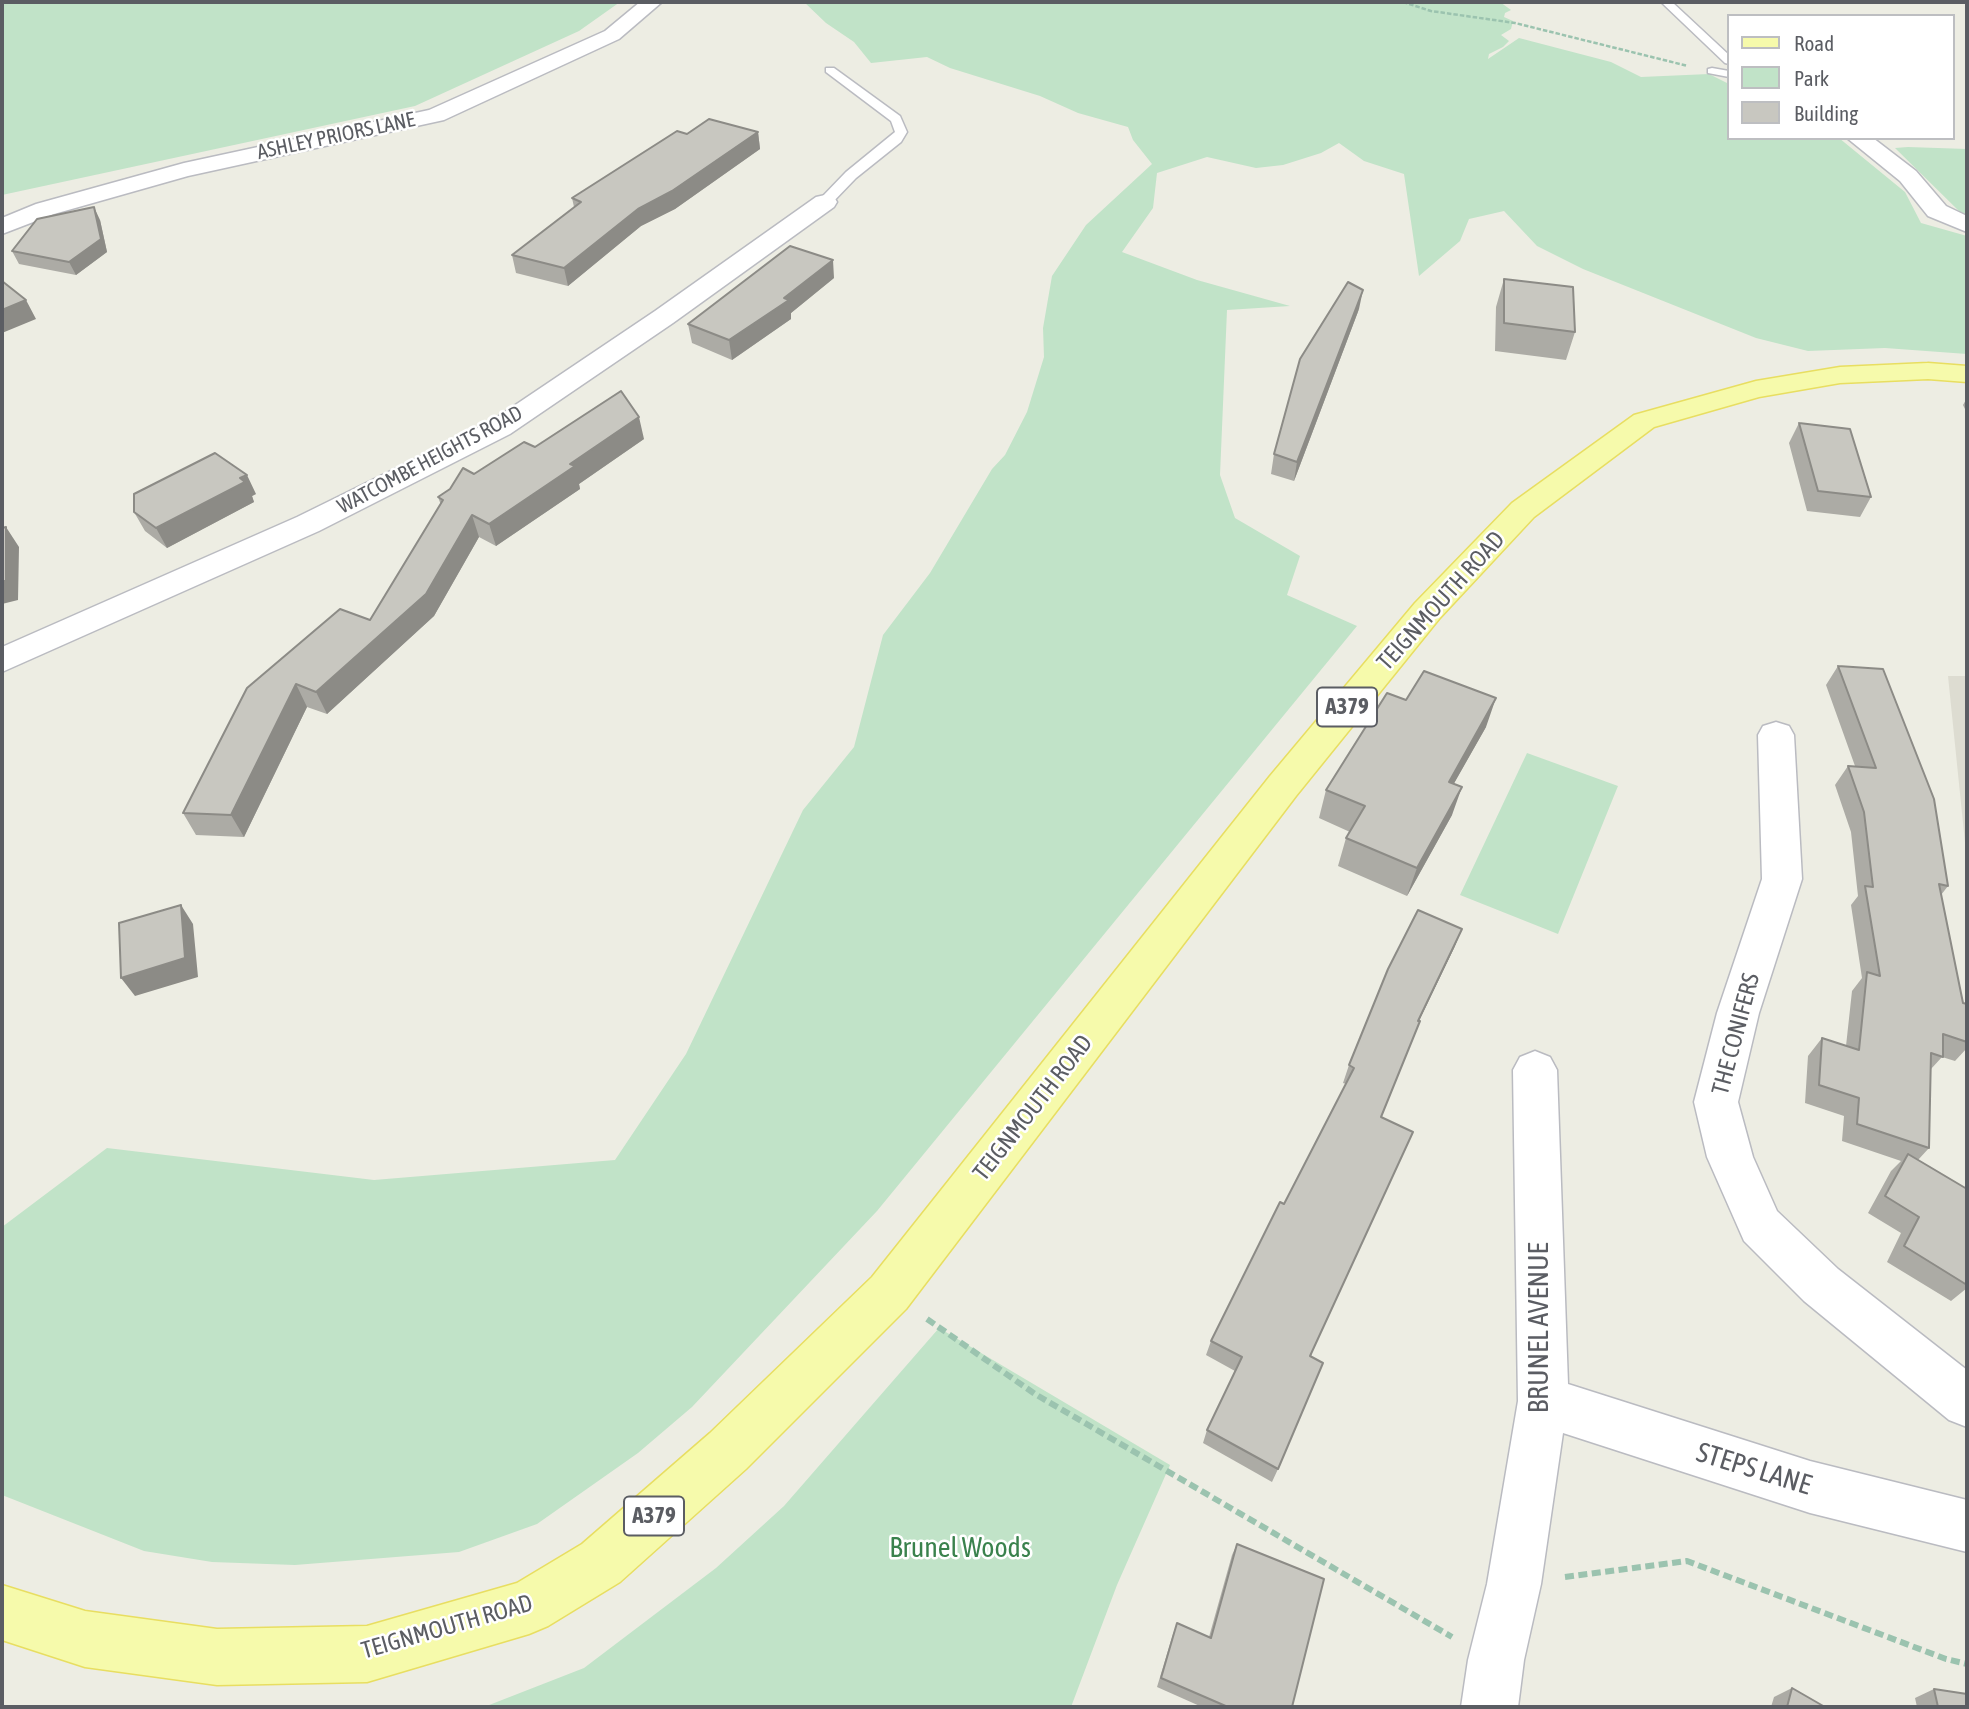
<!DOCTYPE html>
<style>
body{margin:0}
#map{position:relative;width:1969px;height:1709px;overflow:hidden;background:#edede3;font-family:"Asap Condensed",sans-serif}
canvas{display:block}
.frame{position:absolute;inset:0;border:4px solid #5b5d63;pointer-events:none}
.legend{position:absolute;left:1727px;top:14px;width:228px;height:126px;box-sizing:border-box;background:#fff;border:2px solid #bdbec1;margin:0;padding:9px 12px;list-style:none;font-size:21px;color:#5b5d63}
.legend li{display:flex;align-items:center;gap:14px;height:35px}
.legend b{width:35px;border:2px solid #bdbec1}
</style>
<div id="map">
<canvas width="1969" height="1709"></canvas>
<div class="frame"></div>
<ul class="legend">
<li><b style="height:9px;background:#f6faab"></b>Road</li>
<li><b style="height:19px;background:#c1e3c8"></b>Park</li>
<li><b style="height:19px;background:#c8c7c0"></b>Building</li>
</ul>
</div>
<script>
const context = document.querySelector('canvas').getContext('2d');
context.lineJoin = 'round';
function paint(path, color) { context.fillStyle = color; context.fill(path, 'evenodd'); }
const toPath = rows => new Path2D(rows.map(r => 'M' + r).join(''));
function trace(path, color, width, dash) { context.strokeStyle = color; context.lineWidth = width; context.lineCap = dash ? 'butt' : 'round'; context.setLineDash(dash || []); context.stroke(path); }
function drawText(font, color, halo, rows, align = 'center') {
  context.font = font + ' "Asap Condensed",sans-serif'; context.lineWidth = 5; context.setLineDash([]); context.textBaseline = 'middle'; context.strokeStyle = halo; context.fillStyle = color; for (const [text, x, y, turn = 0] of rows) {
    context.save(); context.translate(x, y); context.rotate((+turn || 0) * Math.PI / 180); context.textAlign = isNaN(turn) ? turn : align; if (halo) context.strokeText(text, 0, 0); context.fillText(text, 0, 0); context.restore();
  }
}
paint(toPath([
 [1948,676,1967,676,1967,862]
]), '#dddcd1');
paint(toPath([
 [2,2,620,2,579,31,415,106,2,195],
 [804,2,1500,2,1511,10,1505,13,1504,17,1513,21,1511,29,1501,35,1509,41,1503,47,1489,54,1488,59,1519,38,1611,62,1641,77,1709,74,1729,84,1729,138,1839,138,1905,192,1921,223,1967,236,1967,354,1885,348,1808,351,1756,338,1583,269,1537,246,1504,211,1469,219,1460,241,1419,276,1404,174,1364,161,1339,143,1321,153,1283,165,1256,168,1207,157,1157,173,1153,208,1122,252,1197,280,1290,306,1227,310,1220,475,1235,518,1300,556,1287,595,1357,626,877,1211,692,1407,638,1453,537,1524,459,1552,295,1565,212,1562,144,1551,2,1495,2,1227,107,1148,374,1180,615,1160,686,1054,803,810,854,747,883,635,930,573,992,469,1005,455,1027,412,1044,357,1043,328,1052,276,1086,225,1152,164,1133,140,1128,127,1078,113,1040,96,950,68,927,57,871,63,854,42,826,23],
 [1908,147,1967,149,1967,215,1961,213,1895,148],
 [1527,753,1618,786,1558,934,1460,895],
 [939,1328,1170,1465,1117,1585,1071,1707,484,1707,584,1668,716,1568,784,1506]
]), '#c1e3c8');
const service = toPath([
 [1661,2,1672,2,1729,55,1729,64,1725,63,1661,2],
 [826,68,834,68,900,116,907,132,901,142,856,178,830,205,825,206,820,205,820,199,846,172,895,132,891,121,826,72,826,68],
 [1712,68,1729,71,1729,77,1708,73,1708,69,1712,68]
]);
const minor = toPath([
 [640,2,662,2,619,39,444,120,188,176,54,214,2,234,2,218,36,204,184,163,429,110,605,31,640,2],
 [1847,138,1873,138,1916,171,1946,206,1967,216,1967,232,1928,216,1900,181,1847,138],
 [825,195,834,197,837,202,834,207,673,323,510,434,319,531,2,672,2,647,297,517,490,422,655,311,816,197,825,195],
 [1776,722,1789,726,1794,735,1802,879,1759,1013,1738,1102,1753,1157,1777,1211,1838,1269,1967,1370,1967,1427,1949,1420,1804,1301,1744,1241,1707,1157,1694,1102,1717,1013,1762,879,1758,735,1763,726,1776,722],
 [1535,1051,1550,1057,1557,1070,1568,1384,1810,1461,1967,1500,1967,1552,1810,1513,1563,1433,1541,1584,1524,1660,1518,1707,1461,1707,1468,1660,1487,1584,1518,1401,1513,1070,1520,1057,1535,1051]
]);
const primary = toPath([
 [1928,363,1967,366,1967,382,1928,379,1840,383,1759,397,1654,427,1534,517,1439,619,1296,796,906,1309,746,1469,620,1582,548,1626,529,1634,367,1682,217,1685,85,1667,2,1640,2,1585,85,1611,217,1629,367,1626,517,1583,582,1544,710,1433,872,1277,1270,776,1415,603,1512,503,1634,415,1756,381,1840,367,1928,363]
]);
trace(service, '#babbc1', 3);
trace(minor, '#babbc1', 3);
trace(primary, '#e8de61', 3);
trace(toPath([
 [1403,2,1431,11,1515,23,1688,66]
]), '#9bc3af', 2.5, [4.5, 2]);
trace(toPath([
 [927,1319,1035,1394,1452,1637],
 [1565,1577,1687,1561,1946,1659,1967,1664]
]), '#9bc3af', 6, [9, 4.5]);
paint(service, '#fff');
paint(minor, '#fff');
paint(primary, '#f6faab');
paint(toPath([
 [758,132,760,149,675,209,641,226,568,286,516,273,512,255,574,207,572,198,687,134],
 [100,220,107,252,76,275,19,264,12,251],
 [834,278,791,313,791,319,732,360,692,343,688,324],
 [1504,279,1575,332,1566,360,1495,351,1496,307],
 [1359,309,1294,481,1271,474,1274,454],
 [1967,398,1967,413,1963,405],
 [1799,423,1871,497,1860,517,1807,511,1789,443],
 [644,439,579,484,580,489,496,546,479,537,434,616,327,714,307,707,244,837,196,835,183,813,247,688,370,620,441,505,438,497,474,474,535,447],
 [256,494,252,496,254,502,167,548,145,531,134,512],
 [1838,666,1948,886,1941,895,1963,1003,1967,1004,1967,1048,1955,1061,1942,1057,1931,1069,1929,1148,1918,1160,1967,1189,1967,1288,1951,1301,1887,1262,1901,1233,1868,1213,1891,1171,1901,1161,1842,1141,1844,1116,1805,1103,1808,1056,1822,1038,1846,1046,1852,991,1862,978,1851,905,1858,896,1851,832,1835,785,1848,766,1855,766,1826,685],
 [1406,700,1486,727,1454,783,1452,815,1407,896,1338,866,1346,838,1350,832,1319,818,1326,790],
 [1462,929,1454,948,1419,1021,1381,1117,1278,1469,1272,1482,1203,1443,1207,1430,1235,1371,1206,1355,1211,1341,1284,1204,1346,1084,1343,1083,1349,1065],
 [1237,1544,1292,1707,1202,1707,1157,1687,1173,1634,1177,1623,1209,1637,1232,1555],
 [1792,1688,1825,1707,1771,1707,1774,1697],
 [1934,1689,1967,1707,1917,1707,1915,1698]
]), '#acaba5');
paint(toPath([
 [758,132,760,149,675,209,641,226,568,286,564,268,638,209],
 [94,207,100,220,107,252,76,275,69,262],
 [833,260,834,278,791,313,791,319,732,360,729,340],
 [1363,290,1359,309,1294,481,1297,462],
 [26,300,36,319,2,333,2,310],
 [639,417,644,439,579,484,580,489,496,546,489,524,570,464],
 [247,475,256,494,252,496,254,502,167,548,156,528],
 [472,515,479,537,434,616,327,714,316,692],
 [6,527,19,547,18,600,2,604,2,581],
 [296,684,307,707,244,837,231,815],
 [1496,698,1486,727,1439,810,1449,782],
 [1462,787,1452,815,1407,896,1417,868],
 [181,905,193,924,198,977,135,996,121,978],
 [1462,929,1454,948,1410,1039,1418,1021]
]), '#8c8b86');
const building = toPath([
 [709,119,758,132,672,191,638,209,564,268,512,255,581,202,572,198,677,131,687,134,709,119],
 [94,207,101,239,69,262,12,251,37,219,94,207],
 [790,246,833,260,784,298,789,300,729,340,688,324,790,246],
 [1504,279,1573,287,1575,332,1504,323,1504,279],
 [2,281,26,300,2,310,2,281],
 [1348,282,1363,290,1297,462,1274,454,1300,359,1348,282],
 [621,391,639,417,570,464,575,466,489,524,472,515,426,594,316,692,296,684,231,815,183,813,247,688,340,609,370,620,443,500,438,497,450,489,463,468,474,474,524,442,535,447,621,391],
 [1799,423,1850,429,1871,497,1818,491,1799,423],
 [215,453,247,475,240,478,245,482,156,528,134,512,134,494,215,453],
 [6,527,6,581,2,581,2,528,6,527],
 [1838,666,1883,669,1934,799,1948,886,1939,884,1963,1003,1967,1004,1967,1042,1943,1034,1943,1057,1931,1053,1929,1148,1857,1124,1859,1098,1819,1085,1822,1038,1859,1050,1867,972,1880,976,1865,886,1873,887,1864,812,1848,766,1876,768,1838,666],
 [1424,671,1496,698,1449,782,1462,787,1417,868,1346,838,1365,806,1326,790,1387,693,1406,700,1424,671],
 [181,905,185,958,121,978,119,923,181,905],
 [1418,910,1462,929,1418,1021,1420,1021,1381,1117,1413,1132,1310,1356,1323,1363,1278,1469,1207,1430,1242,1357,1211,1341,1280,1202,1284,1204,1354,1068,1349,1065,1388,969,1418,910],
 [1908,1154,1967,1189,1967,1285,1904,1246,1919,1217,1885,1196,1908,1154],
 [1237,1544,1324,1579,1292,1707,1228,1707,1161,1678,1177,1623,1211,1638,1237,1544],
 [1792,1688,1825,1707,1787,1707,1792,1688],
 [1934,1689,1967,1694,1967,1707,1938,1707,1934,1689]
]);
paint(building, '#c8c7c0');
trace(building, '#8c8b86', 2);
drawText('21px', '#5b5d63', '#fff', [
 ["ASHLEY PRIORS LANE",336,136,-12],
 ["WATCOMBE HEIGHTS ROAD",430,460,-28]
]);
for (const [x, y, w] of [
 [1347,707,60],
 [654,1516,60]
]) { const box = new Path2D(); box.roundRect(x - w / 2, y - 19.5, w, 39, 5); context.fillStyle = '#fff'; context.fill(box); trace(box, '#5b5d63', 2); }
drawText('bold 23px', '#5b5d63', null, [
 ["A379",1347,707],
 ["A379",654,1516]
]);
drawText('24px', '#5b5d63', '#fff', [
 ["TEIGNMOUTH ROAD",1441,601,-48],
 ["THE CONIFERS",1736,1034,-75],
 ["TEIGNMOUTH ROAD",1033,1108,-52],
 ["TEIGNMOUTH ROAD",447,1627,-16]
]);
drawText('28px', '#5b5d63', '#fff', [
 ["BRUNEL AVENUE",1539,1328,-90],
 ["STEPS LANE",1754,1469,17]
]);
drawText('28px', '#3a824d', '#fff', [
 ["Brunel Woods",960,1548]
]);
</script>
